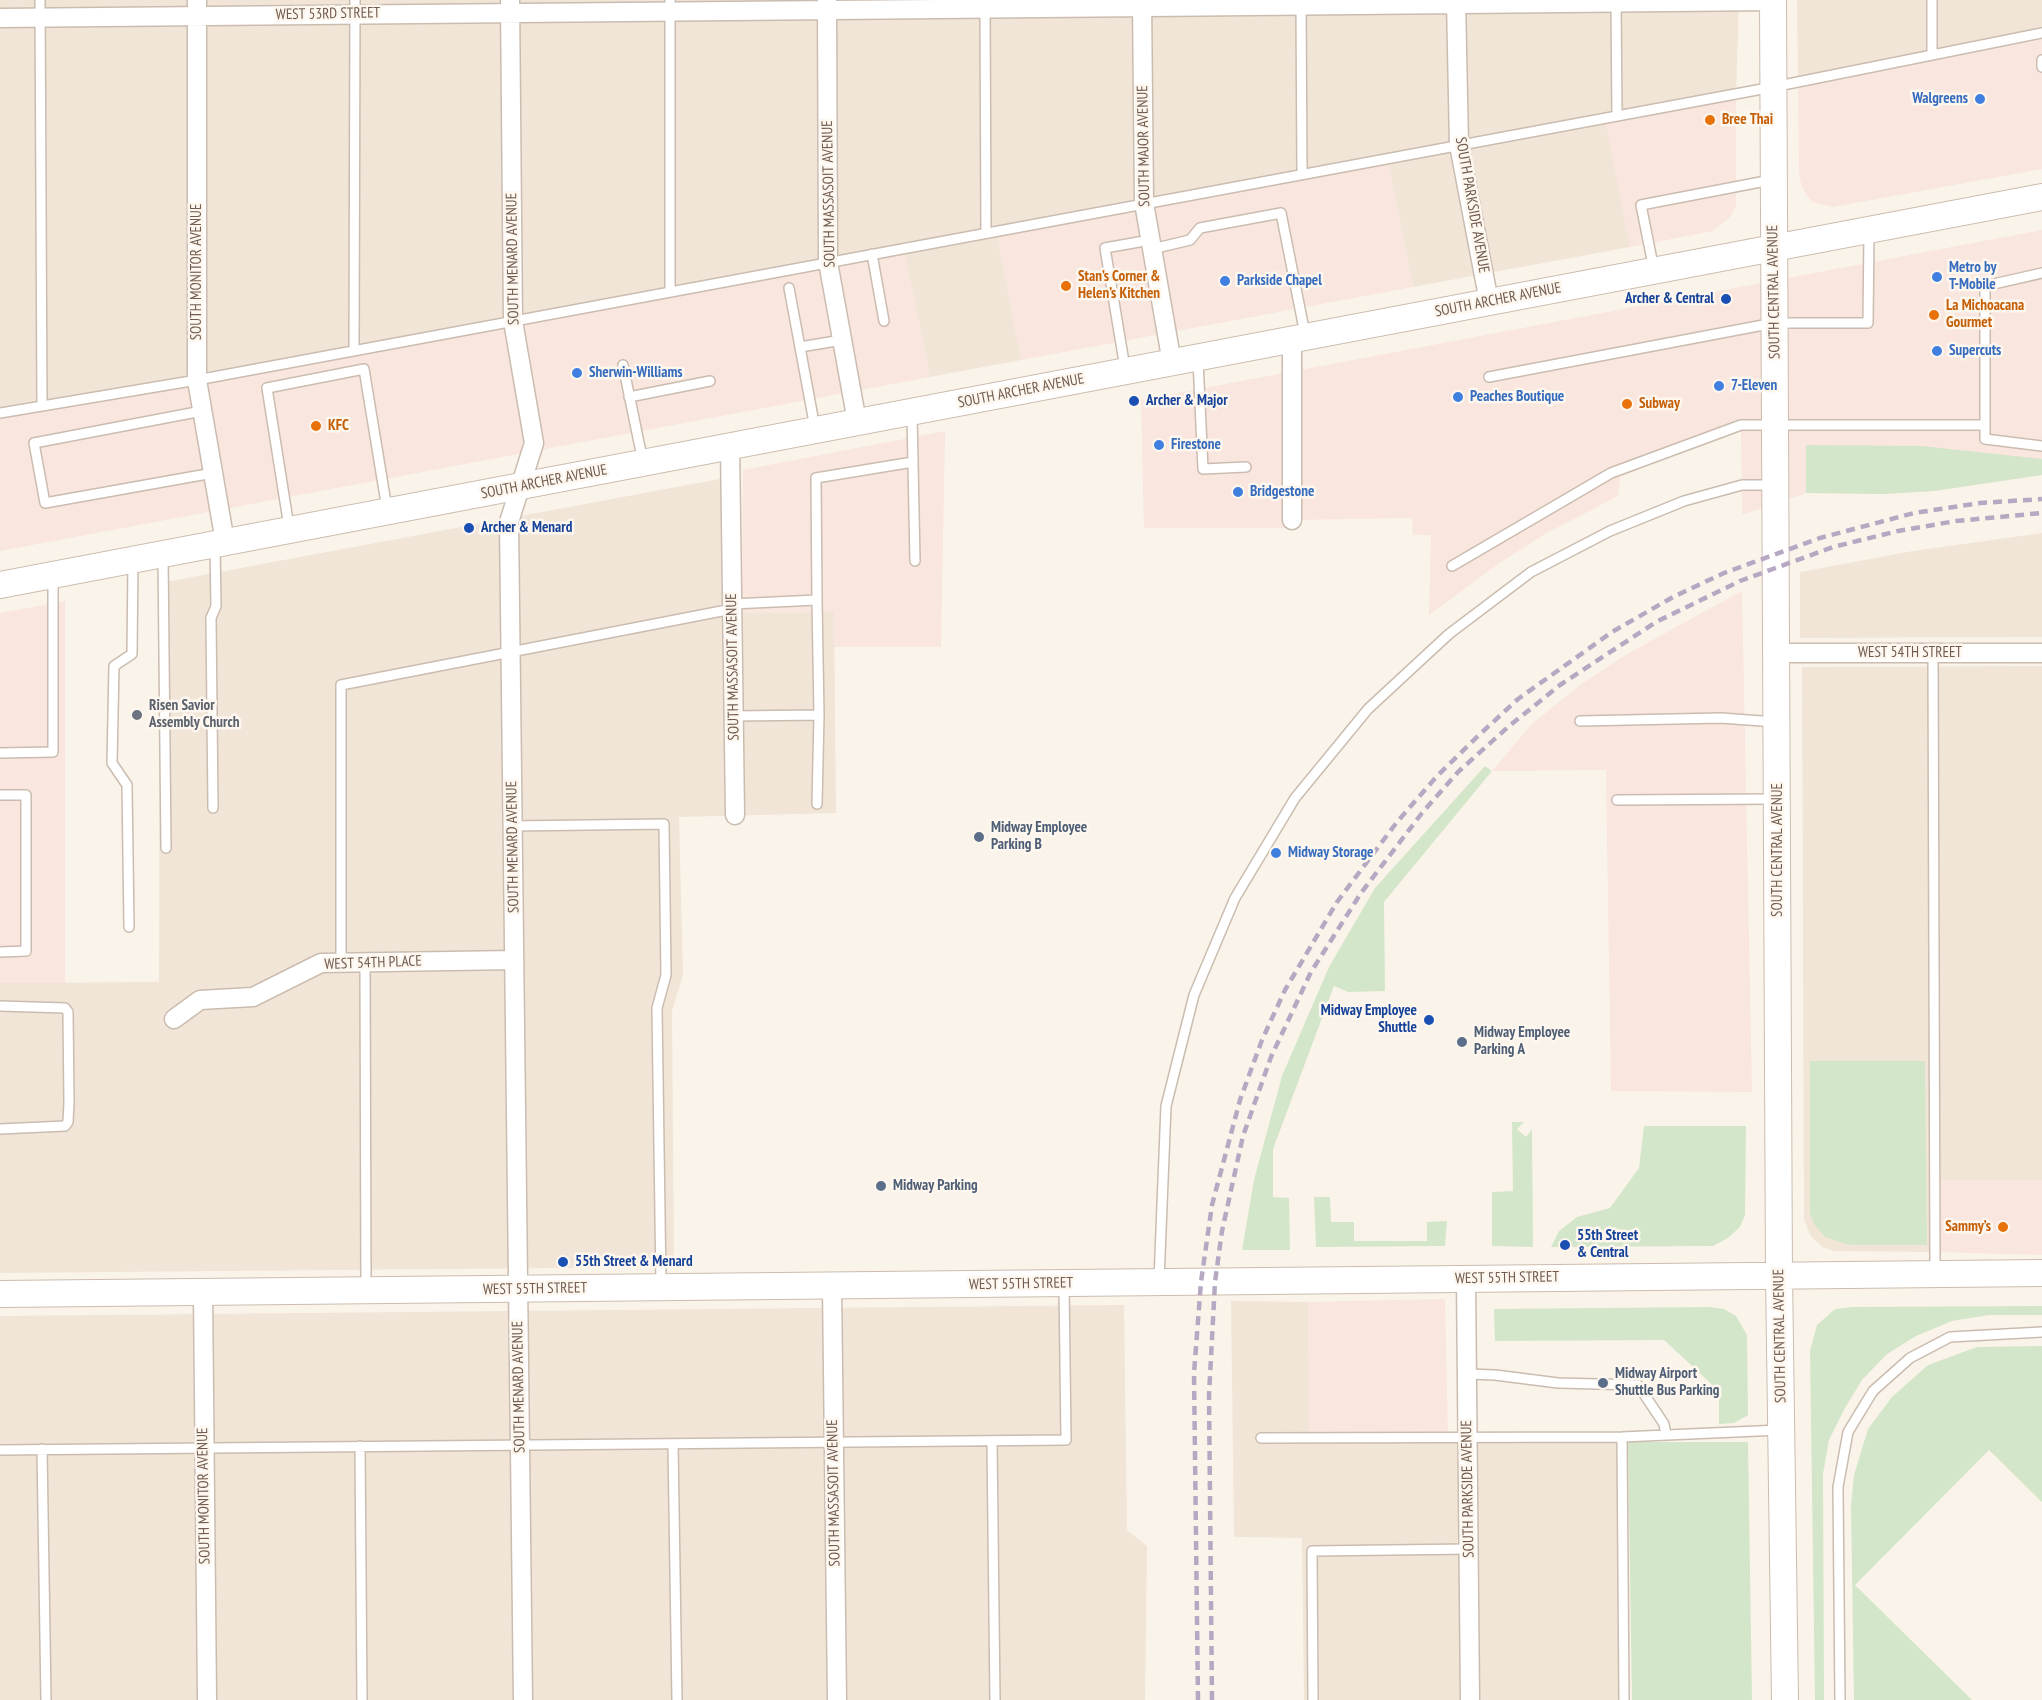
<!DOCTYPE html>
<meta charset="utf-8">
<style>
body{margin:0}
canvas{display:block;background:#faf3e9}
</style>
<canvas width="2042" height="1700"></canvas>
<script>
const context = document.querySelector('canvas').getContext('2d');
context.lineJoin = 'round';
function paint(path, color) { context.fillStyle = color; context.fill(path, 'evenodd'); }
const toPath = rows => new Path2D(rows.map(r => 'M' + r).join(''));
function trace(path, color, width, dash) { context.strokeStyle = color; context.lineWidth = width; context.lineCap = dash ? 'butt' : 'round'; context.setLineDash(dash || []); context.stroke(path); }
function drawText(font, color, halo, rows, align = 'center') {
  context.font = font + ' "PT Sans Narrow",sans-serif'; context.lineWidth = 5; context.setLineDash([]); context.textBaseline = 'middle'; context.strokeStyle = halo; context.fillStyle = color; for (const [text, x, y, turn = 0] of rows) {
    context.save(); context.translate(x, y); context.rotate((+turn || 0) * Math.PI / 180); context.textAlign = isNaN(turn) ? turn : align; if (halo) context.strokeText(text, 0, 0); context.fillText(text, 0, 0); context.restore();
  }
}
paint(toPath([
 [0,0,1739,0,1736,95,1606,119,1630,247,1413,287,1387,159,997,234,1021,360,930,377,904,251,0,417],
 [1797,0,2042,0,2042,33,1798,81],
 [725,478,725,613,834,612,836,813,679,817,683,975,672,1011,674,1267,0,1273,0,983,159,982,160,583],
 [2042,533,2042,637,1800,638,1800,572,1913,551],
 [2042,666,2042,1180,1935,1180,1935,1252,1834,1251,1822,1247,1810,1235,1804,1219,1802,667],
 [1231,1301,1308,1302,1310,1438,1622,1437,1624,1700,1304,1700,1302,1538,1234,1537],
 [1124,1305,1127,1530,1147,1546,1145,1700,0,1700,0,1316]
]), '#f1e5d8');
paint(toPath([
 [2042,33,2042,169,1833,207,1812,202,1806,194,1801,184,1799,171,1798,81],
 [1736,95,1736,206,1730,217,1713,231,1630,247,1605,119],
 [1387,159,1413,287,1021,360,997,234],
 [2042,230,2042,475,1934,491,1884,494,1806,493,1742,515,1741,431,1669,456,1620,477,1618,496,1545,534,1501,562,1429,615,1431,535,1413,535,1412,518,1292,520,1292,528,1144,528,1141,400],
 [904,251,930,377,0,551,0,417],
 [945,431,941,647,834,647,834,612,742,613,743,470],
 [1742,591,1752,1092,1611,1091,1606,770,1492,771,1532,724,1580,685,1629,653],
 [65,601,65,983,0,983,0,613],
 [1935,1180,2042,1180,2042,1255,1935,1252],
 [1445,1299,1448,1437,1310,1438,1308,1302]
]), '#f9e6de');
paint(toPath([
 [1806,445,1922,446,2042,459,2042,475,1934,491,1884,494,1806,493],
 [1485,766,1492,771,1384,902,1385,991,1348,992,1334,986,1273,1149,1273,1197,1289,1198,1290,1250,1242,1250,1254,1180,1282,1076,1329,967,1375,888],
 [1810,1061,1925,1061,1927,1245,1849,1245,1825,1237,1816,1227,1810,1215],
 [1512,1122,1524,1122,1517,1129,1526,1137,1532,1129,1533,1247,1492,1246,1492,1192,1513,1191],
 [1644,1126,1746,1126,1745,1215,1740,1227,1728,1238,1713,1246,1551,1247,1559,1231,1577,1217,1610,1208,1639,1168],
 [1314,1197,1330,1197,1331,1222,1354,1222,1354,1241,1427,1241,1427,1222,1447,1221,1445,1246,1316,1247],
 [2042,1306,2042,1315,1989,1315,1952,1321,1916,1336,1887,1354,1862,1380,1845,1408,1829,1440,1823,1474,1824,1700,1815,1700,1810,1351,1817,1325,1835,1309,1852,1307],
 [1710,1307,1724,1309,1736,1316,1747,1335,1748,1415,1734,1423,1719,1424,1719,1391,1664,1340,1495,1341,1494,1309],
 [2042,1346,2042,1502,1989,1450,1855,1585,1972,1700,1854,1700,1851,1505,1854,1475,1868,1429,1892,1397,1928,1365,1977,1347],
 [1628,1442,1748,1442,1752,1700,1632,1700]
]), '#d4e6c9');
const service = toPath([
 [40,0,42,405],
 [1932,0,1932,55],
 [1616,1,1617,116],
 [1301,3,1302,174],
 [985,5,986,233],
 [2042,60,2042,67],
 [1152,249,1190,240,1200,228,1281,213,1305,334],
 [872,254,884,321],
 [1654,270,1641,205,1771,180],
 [2042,273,1985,286,1985,439,2042,446],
 [789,288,815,428],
 [670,292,670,0],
 [800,347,842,340],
 [354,350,355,0],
 [1198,360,1203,469,1246,467],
 [623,365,643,462],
 [1125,368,1105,248,1150,240],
 [1489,377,1774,323,1868,323,1869,233],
 [629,397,710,381],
 [202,411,34,443,45,503,213,473],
 [0,413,197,380,1171,199,1773,87,2042,33],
 [912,414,915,561],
 [289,527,267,388,364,369,387,509],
 [163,556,166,848],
 [1452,566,1611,473,1741,425,1985,425],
 [817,600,816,478,913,462],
 [732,604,817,600,819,715],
 [1933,653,1935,1272],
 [734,716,819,715,817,804],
 [1580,721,1721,718,1775,722],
 [0,753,53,752,53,577],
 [0,795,26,795,26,951,0,952],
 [1617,800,1774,799],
 [213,808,211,618,216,606,215,546],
 [512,826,664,824,666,975,657,1008,661,1285],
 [129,927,127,785,112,763,114,666,132,654,133,562],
 [365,962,366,1290],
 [341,963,341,685,732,609],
 [0,1006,65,1008,68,1012,69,1103,68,1122,65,1126,0,1129],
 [1159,1280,1166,1106,1194,995,1235,898,1295,798,1368,709,1449,634,1531,572,1610,531,1684,501,1742,485,1774,485],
 [1467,1374,1495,1375,1558,1383,1638,1385,1664,1424,1666,1435],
 [1622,1437,1624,1700],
 [1261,1438,1622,1437,1780,1430],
 [992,1441,995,1700],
 [673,1444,677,1700],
 [360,1446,362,1700],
 [42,1449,46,1700],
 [0,1450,1066,1440,1064,1284],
 [1313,1700,1312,1551,1469,1549],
 [1840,1700,1838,1487,1848,1432,1873,1391,1910,1358,1950,1337,2042,1332]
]);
const minor = toPath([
 [197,0,197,380,225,542],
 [510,0,513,321,534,443,509,522,523,1700],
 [827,0,828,262,857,422],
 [1142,0,1144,203,1172,363],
 [1456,0,1459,145,1489,302],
 [0,18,1773,1],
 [730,446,735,815],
 [1292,520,1292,339],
 [1777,653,2042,653],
 [174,1019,200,1000,253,997,321,963,514,960],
 [1466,1279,1470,1700],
 [832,1286,837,1700],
 [203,1292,207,1700]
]);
const secondary = toPath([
 [1773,0,1779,1275,1785,1700],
 [0,585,2042,197],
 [0,1294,2042,1273]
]);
trace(service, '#cbbcb0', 12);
trace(minor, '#cbbcb0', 21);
trace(secondary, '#cdbcae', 28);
trace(service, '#fff', 9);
trace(minor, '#fff', 18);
trace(secondary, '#fff', 26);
trace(toPath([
 [1198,1700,1194,1373,1201,1282,1212,1205,1240,1100,1262,1040,1285,990,1337,902,1397,822,1437,776,1478,736,1518,699,1612,632,1673,597,1724,573,1820,538,1914,513,1980,503,2042,499],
 [1212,1700,1209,1395,1215,1282,1222,1231,1243,1136,1271,1057,1311,972,1361,893,1422,813,1458,772,1508,727,1560,685,1656,622,1740,581,1833,547,1898,531,1956,521,2042,513]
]), '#b6a8c3', 4.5, [9, 6]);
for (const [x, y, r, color] of [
 [1980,99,6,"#3f7fe0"],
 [1710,120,6,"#e8710a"],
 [1937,277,6,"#3f7fe0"],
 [1225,281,6,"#3f7fe0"],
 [1066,286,6,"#e8710a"],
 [1726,299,6,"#1a4fb4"],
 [1934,315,6,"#e8710a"],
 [1937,351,6,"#3f7fe0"],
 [577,373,6,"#3f7fe0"],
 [1719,386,6,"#3f7fe0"],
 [1458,397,6,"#3f7fe0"],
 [1134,401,6,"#1a4fb4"],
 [1627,404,6,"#e8710a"],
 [316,426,6,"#e8710a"],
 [1159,445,6,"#3f7fe0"],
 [1238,492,6,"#3f7fe0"],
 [469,528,6,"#1a4fb4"],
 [137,715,6,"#6b7280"],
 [979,837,6,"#5c6f8a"],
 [1276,853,6,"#3f7fe0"],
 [1429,1020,6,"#1a4fb4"],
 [1462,1042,6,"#5c6f8a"],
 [881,1186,6,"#5c6f8a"],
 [2003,1227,6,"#e8710a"],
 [1565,1245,6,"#1a4fb4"],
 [563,1262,6,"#1a4fb4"],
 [1603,1383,6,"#5c6f8a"]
]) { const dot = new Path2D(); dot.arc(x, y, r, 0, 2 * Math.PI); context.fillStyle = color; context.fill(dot); trace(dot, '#fdf7ef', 2); }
drawText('15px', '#715c4f', '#fdf7ef', [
 ["WEST 53RD STREET",328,14,-1],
 ["SOUTH MAJOR AVENUE",1144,146,-91],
 ["SOUTH MASSASOIT AVENUE",829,194,-91],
 ["SOUTH PARKSIDE AVENUE",1472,205,80],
 ["SOUTH MENARD AVENUE",513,259,-91],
 ["SOUTH MONITOR AVENUE",197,272,-90],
 ["SOUTH CENTRAL AVENUE",1774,292,-91],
 ["SOUTH ARCHER AVENUE",1498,300,-11],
 ["SOUTH ARCHER AVENUE",1021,391,-11],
 ["SOUTH ARCHER AVENUE",544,482,-11],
 ["WEST 54TH STREET",1910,653],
 ["SOUTH MASSASOIT AVENUE",733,667,-91],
 ["SOUTH MENARD AVENUE",513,847,-91],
 ["SOUTH CENTRAL AVENUE",1778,850,-90],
 ["WEST 54TH PLACE",373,963,-2],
 ["WEST 55TH STREET",1507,1278,-1],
 ["WEST 55TH STREET",1021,1284,-1],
 ["WEST 55TH STREET",535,1289,-1],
 ["SOUTH CENTRAL AVENUE",1780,1336,-91],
 ["SOUTH MENARD AVENUE",519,1387,-91],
 ["SOUTH PARKSIDE AVENUE",1468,1489,-91],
 ["SOUTH MASSASOIT AVENUE",834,1493,-91],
 ["SOUTH MONITOR AVENUE",204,1496,-91]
]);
drawText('bold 15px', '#366cbe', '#fdf7ef', [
 ["Walgreens",1968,99,"right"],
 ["Metro by",1949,268],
 ["T-Mobile",1949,285],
 ["Parkside Chapel",1237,281],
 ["Supercuts",1949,351],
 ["Sherwin-Williams",589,373],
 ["7-Eleven",1731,386],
 ["Peaches Boutique",1470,397],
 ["Firestone",1171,445],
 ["Bridgestone",1250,492],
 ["Midway Storage",1288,853]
], 'left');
drawText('bold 15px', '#c56008', '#fdf7ef', [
 ["Bree Thai",1722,120],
 ["Stan’s Corner &",1078,277],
 ["Helen’s Kitchen",1078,294],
 ["La Michoacana",1946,306],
 ["Gourmet",1946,323],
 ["Subway",1639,404],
 ["KFC",328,426],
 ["Sammy’s",1991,1227,"right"]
], 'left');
drawText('bold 15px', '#164399', '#fdf7ef', [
 ["Archer & Central",1714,299,"right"],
 ["Archer & Major",1146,401],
 ["Archer & Menard",481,528],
 ["Midway Employee",1417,1011,"right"],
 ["Shuttle",1417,1028,"right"],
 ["55th Street",1577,1236],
 ["& Central",1577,1253],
 ["55th Street & Menard",575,1262]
], 'left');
drawText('bold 15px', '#5b616d', '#fdf7ef', [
 ["Risen Savior",149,706],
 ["Assembly Church",149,723]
], 'left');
drawText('bold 15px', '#4e5e75', '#fdf7ef', [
 ["Midway Employee",991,828],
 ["Parking B",991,845],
 ["Midway Employee",1474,1033],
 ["Parking A",1474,1050],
 ["Midway Parking",893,1186],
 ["Midway Airport",1615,1374],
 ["Shuttle Bus Parking",1615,1391]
], 'left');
</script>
